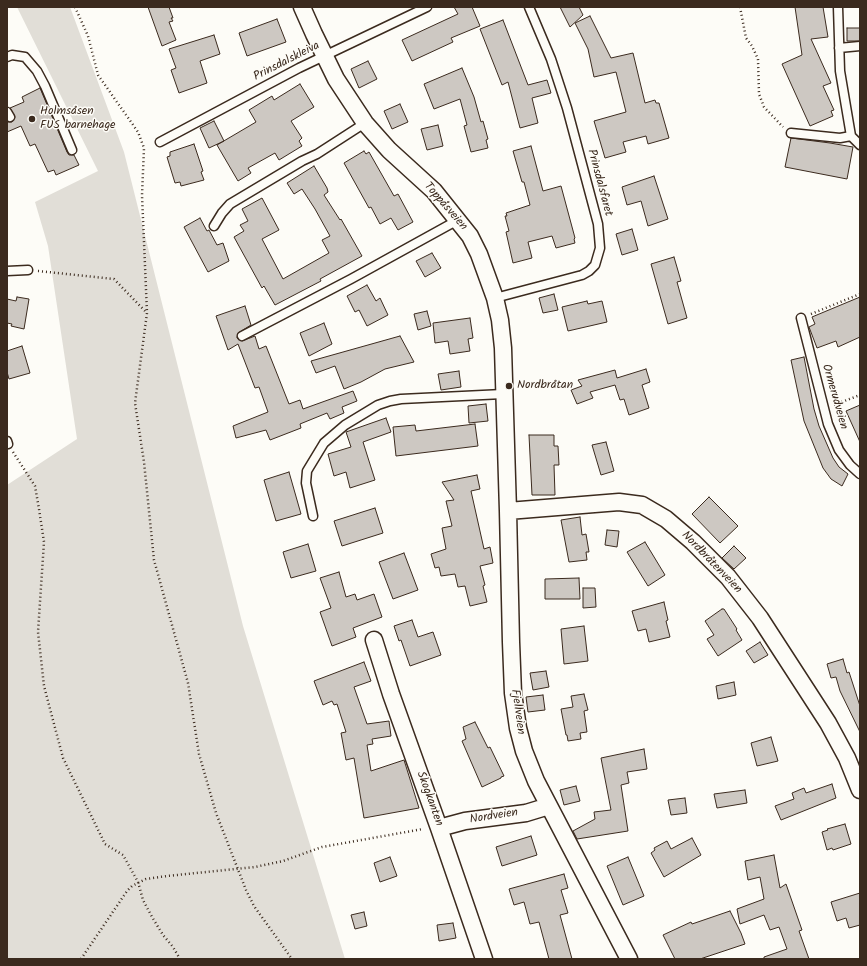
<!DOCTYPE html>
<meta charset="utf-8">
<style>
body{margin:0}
#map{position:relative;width:867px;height:966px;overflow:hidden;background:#fdfcf7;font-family:Kalam,sans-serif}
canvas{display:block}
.frame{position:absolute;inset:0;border:8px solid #3b2a1e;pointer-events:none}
</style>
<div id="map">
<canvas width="867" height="966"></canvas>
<div class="frame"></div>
</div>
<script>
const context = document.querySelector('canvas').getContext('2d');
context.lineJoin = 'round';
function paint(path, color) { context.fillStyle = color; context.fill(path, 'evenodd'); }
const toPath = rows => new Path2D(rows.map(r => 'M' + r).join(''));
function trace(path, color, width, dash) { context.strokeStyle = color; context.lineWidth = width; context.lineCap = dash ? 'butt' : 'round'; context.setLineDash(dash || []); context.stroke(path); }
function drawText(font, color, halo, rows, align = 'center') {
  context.font = font + ' Kalam,sans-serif'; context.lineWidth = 3; context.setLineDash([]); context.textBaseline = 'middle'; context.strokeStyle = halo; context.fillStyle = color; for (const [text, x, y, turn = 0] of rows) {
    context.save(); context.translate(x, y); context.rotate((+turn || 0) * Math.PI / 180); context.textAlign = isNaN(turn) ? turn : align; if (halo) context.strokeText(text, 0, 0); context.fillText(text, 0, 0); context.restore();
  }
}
paint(toPath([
 [17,7,70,7,124,152,243,626,345,959,7,959,7,485,77,439,48,246,35,202,98,171]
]), '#e1ded7');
const building = toPath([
 [148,7,169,7,173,18,171,18,173,21,169,22,176,40,162,46,148,7],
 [454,7,472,7,480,26,451,38,453,42,412,61,402,40,458,14,454,7],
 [560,7,579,7,583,15,570,27,560,7],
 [795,7,823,7,828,37,811,39,831,83,823,86,834,110,831,111,833,116,810,126,782,64,802,55,795,7],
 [590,16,611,58,633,53,645,103,655,100,656,103,659,103,669,138,648,144,646,136,623,142,626,152,605,158,594,121,626,112,616,72,594,77,588,49,575,23,590,16],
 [277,19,286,42,247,56,239,33,277,19],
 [503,20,528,85,547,80,551,93,532,98,538,123,520,128,508,82,502,85,480,29,503,20],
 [847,28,860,28,860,41,847,41,847,28],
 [214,35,220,54,200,61,207,83,179,93,171,70,176,68,169,49,214,35],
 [368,61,377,79,359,88,351,69,368,61],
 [462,68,474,97,481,122,483,121,488,139,486,140,488,148,471,152,464,126,467,125,460,99,434,109,424,84,462,68],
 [300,84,314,107,291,121,302,138,299,141,302,146,279,160,275,153,248,168,251,173,238,181,217,145,256,122,249,110,272,96,274,100,300,84],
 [40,88,67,152,69,155,74,155,79,165,56,175,54,170,48,172,35,144,30,146,21,126,7,132,7,122,12,122,15,117,10,108,24,102,22,97,40,88],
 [400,104,408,122,392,129,384,111,400,104],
 [214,121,224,141,209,148,200,128,214,121],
 [438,125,443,146,427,150,421,129,438,125],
 [791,138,830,143,853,147,847,179,785,167,791,138],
 [194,144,203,171,201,172,204,180,181,186,180,182,175,183,167,157,170,156,170,152,194,144],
 [531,146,543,191,561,186,575,238,574,239,575,243,556,248,552,236,528,242,532,258,513,263,506,232,509,231,505,216,507,216,506,213,530,205,524,182,522,182,513,151,531,146],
 [364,151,366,154,369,152,394,196,398,194,413,222,398,230,391,218,380,224,371,207,369,208,344,163,364,151],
 [314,166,327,188,328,192,324,195,340,220,341,219,362,256,320,279,321,281,275,305,264,286,262,288,234,237,244,231,240,225,248,221,242,209,262,198,279,230,262,239,283,279,329,253,322,240,330,236,315,209,302,189,294,194,287,183,314,166],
 [654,176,668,219,648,226,641,201,627,205,622,187,654,176],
 [200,218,207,231,209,230,217,245,223,243,229,261,208,272,184,227,200,218],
 [632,229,638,250,622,255,616,234,632,229],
 [432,253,441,268,425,277,416,261,432,253],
 [674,257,681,281,677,282,687,318,668,324,651,264,674,257],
 [367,285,376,301,380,298,388,315,367,326,359,310,355,312,347,296,367,285],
 [554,294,558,310,543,313,539,298,554,294],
 [17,297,29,299,24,329,11,326,12,324,7,323,7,299,16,301,17,297],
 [860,297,860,337,838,347,836,341,817,348,809,327,815,324,812,317,860,297],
 [587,301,588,304,602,301,607,322,568,331,562,307,587,301],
 [245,306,251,325,238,333,237,338,242,341,255,336,259,349,266,346,289,404,300,400,303,409,353,391,357,401,342,407,344,413,330,419,327,413,300,424,301,428,270,440,266,430,236,438,233,426,268,412,259,387,255,388,238,344,228,350,216,316,245,306],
 [427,311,431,326,418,330,414,314,427,311],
 [470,318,473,338,468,339,470,351,450,354,448,341,435,343,433,323,470,318],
 [324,323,332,344,309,356,300,333,324,323],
 [400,336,414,362,385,369,361,382,344,389,335,366,316,373,311,361,400,336],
 [22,346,30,373,9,379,7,372,7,351,22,346],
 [804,357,814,409,819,426,833,458,839,467,848,474,842,486,831,479,823,468,804,421,791,360,804,357],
 [646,369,650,382,642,385,649,408,629,415,624,399,620,400,615,385,590,392,593,398,577,404,571,390,582,386,578,380,615,370,617,378,646,369],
 [459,371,461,387,441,390,438,374,459,371],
 [486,404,488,421,469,423,468,406,486,404],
 [860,405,860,442,846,411,860,405],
 [386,418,391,432,363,442,375,480,350,488,346,472,334,476,328,454,351,447,346,432,386,418],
 [475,424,478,446,396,456,393,427,415,425,416,431,475,424],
 [529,435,554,435,554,446,558,446,559,465,554,465,555,495,532,495,529,435],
 [606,442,614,471,601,475,592,445,606,442],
 [289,472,301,514,276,521,264,480,289,472],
 [477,475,480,489,471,491,484,549,490,547,493,563,480,566,485,585,483,586,487,602,470,606,465,586,458,587,455,574,441,576,439,567,435,568,431,554,446,549,442,528,452,526,446,501,454,500,442,482,477,475],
 [709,497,738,526,720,543,692,514,709,497],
 [375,508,383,533,342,546,334,521,375,508],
 [580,517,582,535,586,534,589,552,586,552,587,560,569,562,561,520,580,517],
 [607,530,619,531,617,547,605,545,607,530],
 [645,542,665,575,648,586,627,552,645,542],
 [308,544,316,571,291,578,283,552,308,544],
 [734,546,746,558,734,569,722,558,734,546],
 [404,553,418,590,393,599,379,562,404,553],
 [339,572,346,597,355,594,357,600,374,594,382,617,353,628,356,637,332,646,320,612,331,608,320,578,339,572],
 [579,578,580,599,545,599,545,579,579,578],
 [583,588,595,588,596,607,583,608,583,588],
 [664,602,668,620,666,621,670,637,649,642,646,629,638,631,632,611,664,602],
 [722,609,724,609,737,629,736,630,742,640,718,656,707,639,714,635,705,621,722,609],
 [412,620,418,637,433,632,441,655,410,666,401,640,399,641,394,626,412,620],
 [584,626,588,661,564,664,561,629,584,626],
 [760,642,768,655,754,663,746,651,760,642],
 [843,659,847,673,849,672,860,706,860,732,840,691,836,677,831,678,827,664,843,659],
 [364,662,371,681,354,687,367,724,389,721,391,736,372,739,373,744,367,745,371,771,404,760,419,808,364,818,354,758,346,760,341,733,346,732,337,704,334,705,332,701,323,705,314,681,364,662],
 [546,671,549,687,533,690,530,673,546,671],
 [734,682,736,695,718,699,716,686,734,682],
 [584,694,588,710,584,711,587,732,580,733,581,739,568,741,567,735,566,735,561,709,573,707,571,696,584,694],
 [543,695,545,710,528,712,526,697,543,695],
 [475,722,488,748,490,747,504,776,501,777,501,778,482,787,462,741,466,739,463,727,475,722],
 [771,737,778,761,757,766,751,743,771,737],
 [644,749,647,769,627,772,629,783,621,785,628,831,577,839,573,831,595,819,594,812,611,810,601,758,644,749],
 [832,784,836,798,781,820,775,806,794,799,792,793,804,788,806,793,832,784],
 [576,786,580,801,564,805,560,790,576,786],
 [745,790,747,803,717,808,714,794,745,790],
 [685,798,687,813,671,815,668,800,685,798],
 [845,824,851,844,833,850,832,848,827,850,822,832,828,830,827,829,845,824],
 [531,836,537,855,502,866,496,847,531,836],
 [692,838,701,855,664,877,651,853,655,850,654,848,667,841,671,849,692,838],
 [774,855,780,888,786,884,802,930,799,931,809,959,764,959,764,957,787,949,779,927,770,930,764,915,740,924,737,909,764,899,760,877,748,880,745,861,774,855],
 [390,857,397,876,380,882,374,863,390,857],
 [628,857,644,896,623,905,607,866,628,857],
 [564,874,568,888,561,890,568,913,560,915,572,959,549,959,539,922,530,924,524,902,514,905,509,889,564,874],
 [860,893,860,925,849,928,846,918,837,921,831,902,860,893],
 [730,911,741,933,745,944,700,959,675,959,663,935,691,922,692,924,730,911],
 [364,912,367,926,355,929,351,915,364,912],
 [453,923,456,938,439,941,437,925,453,923]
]);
paint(building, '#cdc8c2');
trace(building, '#3b2a1e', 1);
const service = toPath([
 [838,7,840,71,851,136,860,145],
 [839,48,860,46],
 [7,57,12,55,25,57,37,71,45,86,72,150],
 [7,112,10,117],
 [791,133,840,138,851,136],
 [160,142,299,68,427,7],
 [214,226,222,213,230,204,302,161,317,154,365,123],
 [7,271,28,270],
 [495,298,582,275,589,271,595,265,600,248,598,224,567,108,551,59,529,7],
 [801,318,828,424,839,450,850,465,860,474],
 [242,336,351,279,458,220],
 [7,441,8,444],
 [313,516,306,483,307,471,324,443,345,425,378,405,390,401,401,399,503,394]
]);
const minor = toPath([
 [302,7,314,34,336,79,365,123,389,150,434,191,470,236,479,254,495,298,500,320,503,348,508,511,511,642,513,693,518,728,524,751,536,781,629,959],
 [508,511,619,502,642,505,666,519,693,542,728,577,760,618,828,723,847,758,860,790],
 [374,640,391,694,439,828,484,959],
 [439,828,465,821,526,813,549,806]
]);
trace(service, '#3b2a1e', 11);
trace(minor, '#3b2a1e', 19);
trace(toPath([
 [75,7,88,36,98,75,138,132,144,148,142,195,147,313,135,403,144,462,154,560,188,683,199,754,216,813,246,890,254,906,292,959],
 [740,7,746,38,752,46,758,59,759,94,764,107,783,127],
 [38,271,114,279,146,312],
 [811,314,860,294],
 [834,405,860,395],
 [13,452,35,486,39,509,44,542,38,632,44,686,63,758,105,844,123,855,138,882,143,900,152,917,163,935,173,947,180,959],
 [81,959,127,891,132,886,146,879,167,876,255,867,283,861,322,847,423,829]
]), '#3b2a1e', 2.5, [1, 3]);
trace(service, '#fdfcf7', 8);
trace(minor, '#fdfcf7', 16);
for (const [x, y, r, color] of [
 [32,119,4,"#3b2a1e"],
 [509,386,4,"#3b2a1e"]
]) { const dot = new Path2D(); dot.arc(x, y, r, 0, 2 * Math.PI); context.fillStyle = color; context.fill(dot); trace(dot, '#fdfcf7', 1.5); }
drawText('12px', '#3b2a1e', '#fdfcf7', [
 ["Prinsdalskleiva",287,62,-27],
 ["Prinsdalsfaret",599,183,75],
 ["Toppåsveien",445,207,49],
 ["Ormerudveien",834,397,74],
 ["Nordbråtenveien",711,563,46],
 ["Fjellveien",517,712,82],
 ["Skogkanten",429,799,70],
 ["Nordveien",494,817,-9]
]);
drawText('12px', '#3b2a1e', '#fdfcf7', [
 ["Holmsåsen",40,112],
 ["FUS barnehage",40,126],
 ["Nordbråtan",517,386]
], 'left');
</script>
